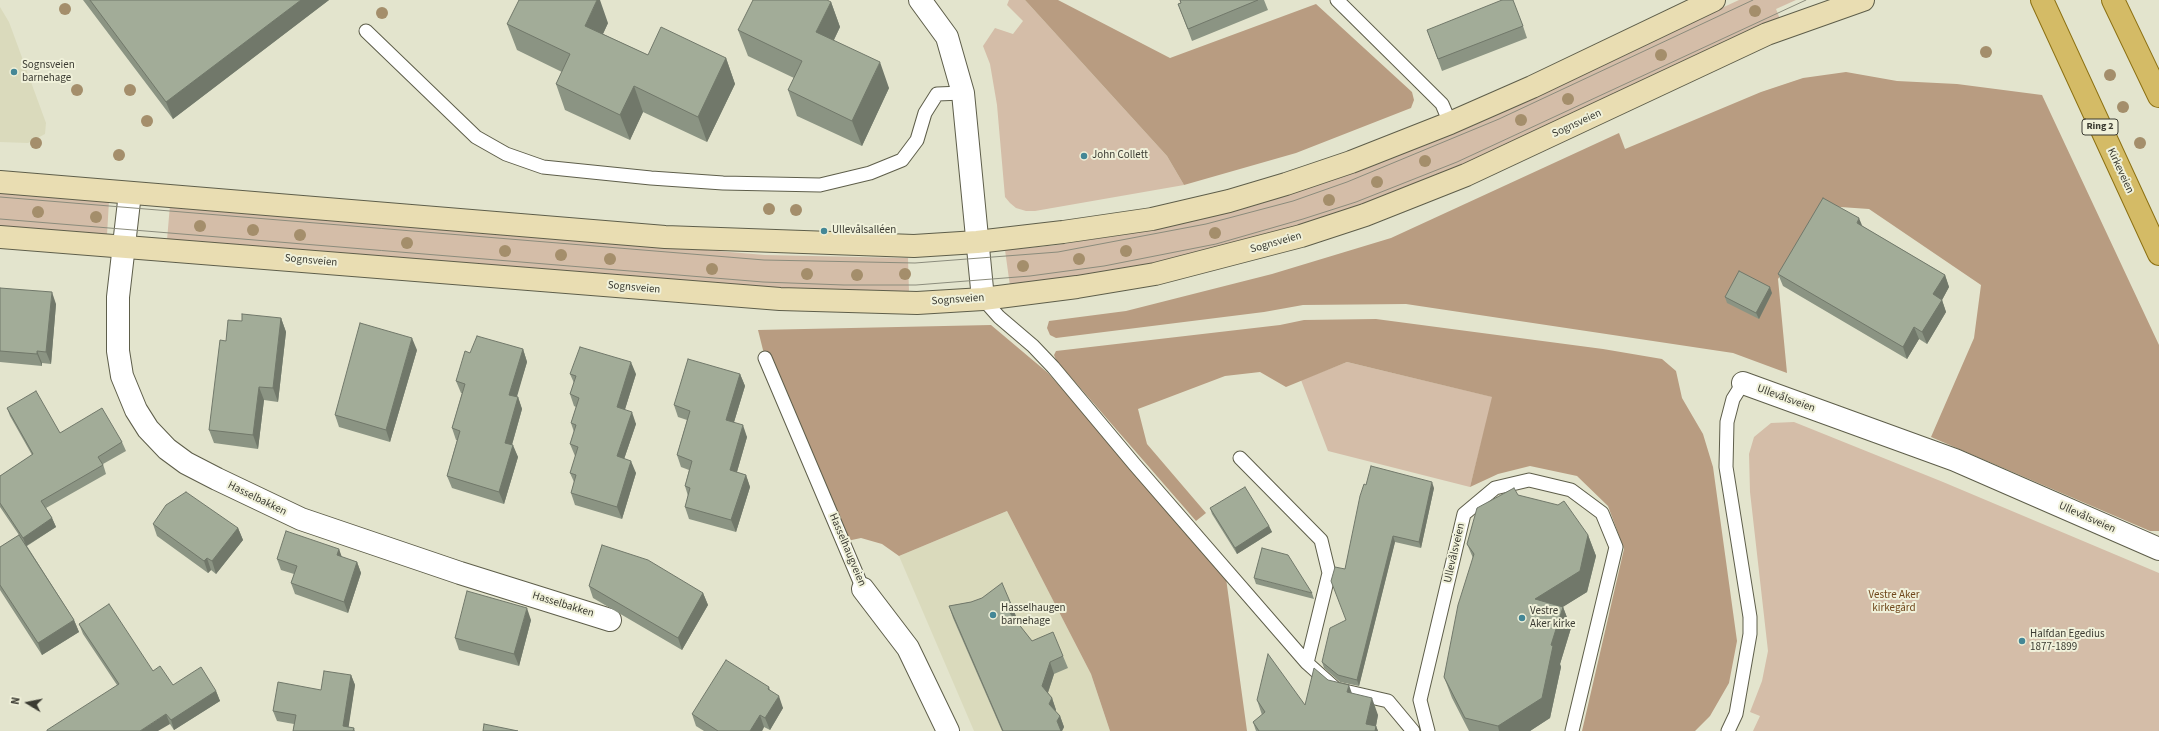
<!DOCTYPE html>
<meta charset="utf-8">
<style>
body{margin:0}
#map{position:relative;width:2159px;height:731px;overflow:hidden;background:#e3e4cd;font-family:"Source Sans 3",sans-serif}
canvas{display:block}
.north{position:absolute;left:8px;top:683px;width:40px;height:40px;-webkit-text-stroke:3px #f0f1da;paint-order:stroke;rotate:280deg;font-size:11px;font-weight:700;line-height:16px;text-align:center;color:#3b3b32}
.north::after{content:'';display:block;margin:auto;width:14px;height:18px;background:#3b3b32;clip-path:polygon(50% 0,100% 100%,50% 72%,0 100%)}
</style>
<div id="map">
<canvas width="2159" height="731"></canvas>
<div class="north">N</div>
</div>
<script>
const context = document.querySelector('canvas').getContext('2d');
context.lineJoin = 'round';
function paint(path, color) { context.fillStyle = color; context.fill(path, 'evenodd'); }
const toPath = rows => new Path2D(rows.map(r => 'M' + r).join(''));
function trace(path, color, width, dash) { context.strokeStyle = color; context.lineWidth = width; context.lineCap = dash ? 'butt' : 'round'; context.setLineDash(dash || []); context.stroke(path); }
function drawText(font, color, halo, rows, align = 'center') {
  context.font = font + ' "Source Sans 3",sans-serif'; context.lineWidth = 4; context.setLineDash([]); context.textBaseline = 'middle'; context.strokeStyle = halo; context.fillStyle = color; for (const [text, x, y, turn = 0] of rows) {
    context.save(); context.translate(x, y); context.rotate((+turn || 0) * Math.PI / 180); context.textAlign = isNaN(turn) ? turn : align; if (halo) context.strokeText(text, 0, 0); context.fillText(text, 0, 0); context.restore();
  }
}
paint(toPath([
 [0,7,9,22,46,123,45,134,28,143,0,142],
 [1007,511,1091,674,1110,731,974,731,899,556]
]), '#dadabc');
paint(toPath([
 [1009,0,1025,0,1167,156,1184,185,1035,211,1026,211,1016,208,1010,203,1005,197,997,105,990,64,983,46,995,28,1013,34,1023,21,1007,5],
 [1739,0,1796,0,1776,9,1780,19,1513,144,1358,208,1205,253,1087,276,1010,286,1005,250,1057,245,1137,232,1346,175,1447,135],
 [0,192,109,201,107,235,0,226],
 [170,205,765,255,908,258,909,292,789,291,167,240],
 [1347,362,1493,397,1470,487,1328,451,1301,380],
 [1794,422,1943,482,2159,573,2159,731,1753,731,1760,716,1750,712,1762,681,1768,651,1750,492,1749,454,1754,437,1771,423]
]), '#d4bda8');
paint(toPath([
 [1025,0,1058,0,1170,58,1316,4,1412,92,1414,100,1411,108,1296,153,1184,185,1167,156],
 [1846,72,1897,81,1957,84,2042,95,2159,345,2159,531,2150,531,1931,437,1974,338,1981,285,1869,209,1826,206,1778,279,1787,373,1733,353,1406,304,1303,305,1264,312,1056,338,1050,335,1047,328,1049,321,1126,311,1272,274,1391,238,1619,133,1625,149,1761,92,1803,78],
 [1376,319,1603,349,1662,359,1676,371,1682,398,1703,434,1713,467,1737,641,1729,683,1710,716,1695,731,1582,731,1624,549,1608,506,1577,476,1530,466,1498,474,1470,487,1492,397,1347,362,1286,387,1260,372,1225,376,1138,409,1147,444,1206,513,1196,521,1056,360,1054,355,1056,351,1280,325,1304,320],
 [991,325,1048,373,1225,571,1247,731,1110,731,1091,674,1007,511,899,556,882,544,861,538,847,541,765,358,758,330]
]), '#b89c81');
const lane = toPath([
 [1337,0,1442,104,1450,123],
 [366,31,476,137,506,154,543,167,651,178,723,183,820,185,870,173,902,160,917,140,925,113,937,94,963,93],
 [983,299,999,317,1033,346,1053,367,1135,465,1307,663,1336,689,1388,701,1413,731],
 [765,358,863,589],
 [1240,458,1321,540,1329,573,1307,663],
 [1428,731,1420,700,1464,514,1495,488,1529,480,1571,490,1602,513,1616,547,1572,731],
 [1728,731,1736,714,1750,634,1750,617,1726,467,1727,422,1733,399,1743,383]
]);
const street = toPath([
 [920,0,947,37,963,93,983,299],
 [130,193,118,297,118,351,122,376,136,410,148,429,167,449,186,463,217,479,301,519,460,573,610,620],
 [1743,383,1955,460,2159,549],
 [863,589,908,648,948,731]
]);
const secondary = toPath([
 [0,182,665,237,914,246,977,242,1063,232,1152,219,1229,201,1286,184,1351,162,1450,123,1532,87,1714,0],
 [0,237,780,299,917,303,983,299,1077,287,1155,274,1301,236,1365,215,1466,175,1767,34,1863,0]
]);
const primary = toPath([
 [2042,0,2159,254],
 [2113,0,2159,96]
]);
trace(lane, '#5e5e4a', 15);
trace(street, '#5e5e4a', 24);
trace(secondary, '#5e5e4a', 24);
trace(primary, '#8c7012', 24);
trace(lane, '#fff', 13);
trace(street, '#fff', 22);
trace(secondary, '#e9ddb2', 22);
trace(primary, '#d4bb66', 22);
trace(toPath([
 [0,197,764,260,915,263,1058,252,1206,224,1293,201,1347,182,1499,119,1753,0],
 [0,219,763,282,844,285,916,285,1030,276,1104,266,1216,244,1303,219,1356,202,1457,162,1806,0]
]), '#8b8c7c', 1);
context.fillStyle = '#a48e6b';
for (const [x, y] of [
 [65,9],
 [1755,11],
 [382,13],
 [1986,52],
 [1661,55],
 [2110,75],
 [77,90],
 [130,90],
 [1568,99],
 [2123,107],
 [1521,120],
 [147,121],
 [36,143],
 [2140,143],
 [119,155],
 [1425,161],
 [1377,182],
 [1329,200],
 [769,209],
 [796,210],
 [38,212],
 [96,217],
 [200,226],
 [253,230],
 [1215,233],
 [300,235],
 [407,243],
 [505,251],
 [1126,251],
 [561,255],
 [610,259],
 [1079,259],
 [1023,266],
 [712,269],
 [807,274],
 [905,274],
 [857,275]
]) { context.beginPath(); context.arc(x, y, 6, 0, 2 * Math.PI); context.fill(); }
paint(toPath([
 [83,0,329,0,173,119],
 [1180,0,1264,0,1268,10,1192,41,1178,4,1181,3],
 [831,2,840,27,834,40,889,88,862,146,797,116,788,90,794,78,748,56,738,30],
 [608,23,603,34,648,55,726,58,735,84,707,142,643,112,630,140,565,110,556,84,562,72,517,50,507,24],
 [1523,26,1527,38,1442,71,1427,30],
 [1862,226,1945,275,1949,287,1942,300,1946,312,1927,344,1919,339,1907,359,1783,286,1778,274],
 [0,288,56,304,51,364,42,363,42,366,0,362],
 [1772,293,1759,319,1727,303,1725,297],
 [281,318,286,332,278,402,264,400,258,449,214,443,209,430,226,341,242,321],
 [523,349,527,362,516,397,518,397,522,409,512,445,518,457,504,504,452,488,447,476,457,440,456,440,452,428,462,393,461,393,456,381,470,353],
 [417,350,390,442,339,427,335,415],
 [570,374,636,374,625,409,636,424,624,459,636,473,622,519,575,505,571,493,574,482,570,473,576,456,575,456,570,444,574,432,571,423,576,407,574,406,570,394,574,383],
 [740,374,745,386,734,422,747,437,737,472,746,475,750,487,736,532,689,519,685,507,688,496,685,486,689,470,681,467,677,455,687,420,678,417,674,405],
 [7,408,60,433,122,442,126,451,103,464,106,474,46,508,52,518,56,527,27,546,74,620,79,632,42,655,0,590,0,547,19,535,0,507,0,476,32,455,10,416],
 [1366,485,1434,488,1421,548,1395,542,1359,686,1340,682,1324,668,1322,662,1346,620,1345,569],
 [1518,495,1588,535,1596,556,1587,592,1562,607,1563,607,1571,628,1560,664,1561,667,1550,718,1530,731,1469,731,1452,698,1444,677,1473,558,1467,544],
 [1210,508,1269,526,1272,532,1237,554,1212,514],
 [153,524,238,528,243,540,216,574,211,570,208,573,157,536],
 [339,549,341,557,357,562,361,573,348,613,295,594,291,583,294,574,281,570,277,559],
 [1254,578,1312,593,1314,599,1256,584],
 [589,586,703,593,708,605,682,650,593,598],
 [971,602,1016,616,1015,620,1032,641,1063,656,1068,668,1054,674,1048,693,1052,698,1056,710,1055,711,1060,716,1064,727,1062,731,1002,731,953,618,949,606],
 [531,620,519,666,459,650,455,638],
 [79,624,153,671,173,685,216,691,220,701,174,730,170,724,117,685,83,634],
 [351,675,355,685,348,727,354,728,355,731,293,731,294,724,277,721,273,711,321,690],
 [769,687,770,690,783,708,770,730,764,727,762,731,704,731,696,726,692,714],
 [1352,693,1378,715,1376,726,1378,731,1256,731,1253,722,1262,715,1257,700,1305,705]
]), '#8b9483');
paint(toPath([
 [301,0,329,0,173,119,166,102],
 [597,0,600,0,608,23,595,51,585,26],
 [831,2,840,27,825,58,816,32],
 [726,58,735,84,707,142,698,117],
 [880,62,889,88,862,146,852,121],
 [634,86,643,112,630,140,620,115],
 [1859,218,1864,230,1857,223],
 [1945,275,1949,287,1942,300,1946,312,1927,344,1922,332,1933,294],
 [1770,287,1772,293,1759,319,1756,313],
 [52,292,56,304,51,364,46,352],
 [281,318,286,332,278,402,273,388],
 [1914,327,1919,339,1907,359,1903,347],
 [412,338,417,350,390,442,386,430],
 [523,349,527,362,514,407,509,395],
 [37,351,42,363,42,366,37,354],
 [631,362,636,374,622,419,617,407],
 [740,374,745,386,731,432,726,420],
 [259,387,264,400,258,449,253,435],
 [518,397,522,409,509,455,505,443],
 [632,412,636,424,621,468,617,456],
 [743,425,747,437,734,482,730,470],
 [513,445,518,457,504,504,499,492],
 [631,461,636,473,622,519,617,507],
 [746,475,750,487,736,532,731,520],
 [1432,482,1434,488,1421,548,1419,542],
 [52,518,56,527,26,546,23,538],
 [1269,526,1272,532,1237,554,1235,548],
 [238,528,243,540,216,574,212,561],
 [1588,535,1596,556,1587,592,1542,620,1535,599],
 [1393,536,1395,542,1359,686,1357,680],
 [339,549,343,560,337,555],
 [207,558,211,570,208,573,204,561],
 [357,562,361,573,348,613,344,602],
 [703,593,708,605,682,650,678,638],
 [1011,604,1016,616,1014,625,1010,613],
 [1563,607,1571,628,1560,664,1561,667,1550,718,1530,731,1499,731,1498,726,1551,645],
 [527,608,531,620,519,666,514,654],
 [74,620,79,632,42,655,38,643],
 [1050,662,1054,674,1046,698,1042,686],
 [351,675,355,685,348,731,343,726],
 [1349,685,1355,702,1347,692],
 [216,691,220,701,174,730,171,720],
 [779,696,783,708,770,730,765,718],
 [1052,698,1056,710,1053,716,1049,704],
 [1372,698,1378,715,1375,731,1366,724],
 [166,714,170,724,158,731,140,731],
 [760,715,764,727,762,731,750,731],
 [1060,716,1064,727,1062,731,1061,731,1057,721],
 [1376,726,1378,731,1375,731]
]), '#71786a');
const building = toPath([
 [90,0,301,0,166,102,90,0],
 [519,0,597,0,585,26,648,55,661,27,726,58,698,117,634,86,620,115,556,84,570,54,507,24,519,0],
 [753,0,827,0,831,2,816,32,880,62,852,121,788,90,802,61,738,30,753,0],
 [1180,0,1258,0,1188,29,1178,4,1181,3,1180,0],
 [1502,0,1513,0,1523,26,1438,59,1427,30,1502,0],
 [1823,198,1859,218,1857,223,1945,275,1933,294,1942,300,1922,332,1914,327,1903,347,1778,274,1823,198],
 [1739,271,1770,287,1756,313,1725,297,1739,271],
 [0,288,52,292,46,352,37,351,37,354,0,351,0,288],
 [242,314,281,318,273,388,259,387,253,435,209,430,220,340,226,341,228,320,242,321,242,314],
 [360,323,412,338,386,430,335,415,360,323],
 [477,336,523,349,509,395,518,397,505,443,513,445,499,492,447,476,460,431,452,428,465,384,456,381,465,351,470,353,477,336],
 [580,347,631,362,617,407,632,412,617,456,631,461,617,507,571,493,576,475,570,473,578,447,570,444,576,425,571,423,579,398,570,394,576,376,570,374,580,347],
 [688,359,740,374,726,420,743,425,730,470,746,475,731,520,685,507,690,488,685,486,692,461,677,455,690,411,674,405,688,359],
 [36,391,60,433,102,408,122,442,98,457,103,465,41,501,52,518,23,538,0,503,0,476,33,454,7,408,36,391],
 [1371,466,1432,482,1419,542,1393,536,1357,680,1338,675,1322,662,1330,628,1346,620,1331,581,1335,567,1345,569,1360,496,1364,484,1366,485,1371,466],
 [1245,487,1269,526,1235,548,1210,508,1245,487],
 [1514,488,1518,495,1558,505,1564,501,1588,535,1580,571,1535,599,1563,607,1551,645,1553,646,1542,698,1498,726,1465,718,1444,677,1458,605,1474,554,1467,544,1477,508,1514,488],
 [186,492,238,528,212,561,207,558,204,561,153,524,166,505,186,492],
 [286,531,339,549,337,555,357,562,344,602,291,583,297,566,277,559,286,531],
 [19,535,74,620,38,643,0,585,0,547,19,535],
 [602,545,648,560,703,593,678,638,589,586,602,545],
 [1262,548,1288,555,1312,593,1254,578,1262,548],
 [1002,583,1011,604,1010,613,1032,641,1053,632,1063,656,1050,662,1042,686,1052,698,1049,704,1060,716,1057,721,1061,731,1003,731,949,606,971,602,982,598,1002,583],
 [467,591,527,608,514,654,455,638,467,591],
 [109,604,153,671,160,666,173,685,201,667,216,691,171,720,166,714,140,731,47,731,47,730,119,684,79,624,109,604],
 [1268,654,1305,705,1314,668,1328,680,1349,685,1347,692,1372,698,1366,724,1376,726,1375,731,1259,731,1253,722,1265,712,1257,700,1268,654],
 [726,660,769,687,768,689,779,696,765,718,760,715,750,731,718,731,692,714,726,660],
 [324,671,351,675,343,726,354,728,353,731,293,731,296,715,273,711,278,682,321,690,324,671],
 [484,724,518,731,483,731,484,724]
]);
paint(building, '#a2ac98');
trace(building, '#71786a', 1);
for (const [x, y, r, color] of [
 [14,72,4,"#448796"],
 [1084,156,4,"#448796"],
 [824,231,4,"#448796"],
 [993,615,4,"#448796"],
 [1522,618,4,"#448796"],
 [2022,641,4,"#448796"]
]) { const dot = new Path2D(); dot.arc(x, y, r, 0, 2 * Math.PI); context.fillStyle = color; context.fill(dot); trace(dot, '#f0f1da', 1.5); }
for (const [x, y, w] of [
 [2100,127,36]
]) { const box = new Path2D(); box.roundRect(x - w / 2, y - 8, w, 16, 3); context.fillStyle = '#f0f1da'; context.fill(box); trace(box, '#3b3b32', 1); }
drawText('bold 10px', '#3b3b32', null, [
 ["Ring 2",2100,127]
]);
drawText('11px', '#3b3b32', '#f0f1da', [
 ["Sognsveien",22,66],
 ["barnehage",22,79],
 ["John Collett",1092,156],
 ["Ullevålsalléen",832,231],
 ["Hasselhaugen",1001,609],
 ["barnehage",1001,622],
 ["Vestre",1530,612],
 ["Aker kirke",1530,625],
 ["Halfdan Egedius",2030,635],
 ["1877-1899",2030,648]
], 'left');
drawText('11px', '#3b3b32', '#f0f1da', [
 ["Sognsveien",1577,124,-25],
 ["Kirkeveien",2120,171,65],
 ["Sognsveien",1276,243,-16],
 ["Sognsveien",311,261,5],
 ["Sognsveien",634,288,5],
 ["Sognsveien",958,300,-4],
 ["Ullevålsveien",1786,399,20],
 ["Hasselbakken",257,499,26],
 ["Ullevålsveien",2087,518,24],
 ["Hasselhaugveien",847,550,67],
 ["Ullevålsveien",1455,553,-77],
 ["Hasselbakken",563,605,17]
]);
drawText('11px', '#70481b', '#f0f1da', [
 ["Vestre Aker",1894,596],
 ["kirkegård",1894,609]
]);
</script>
